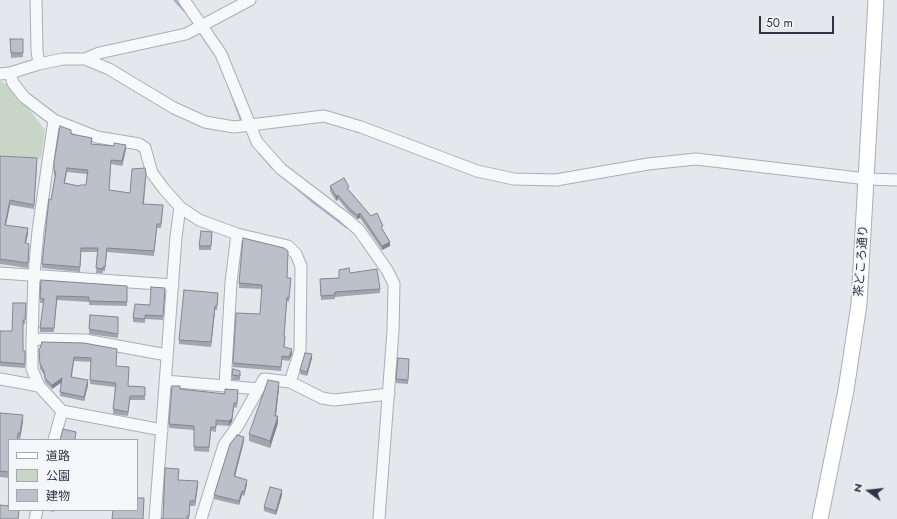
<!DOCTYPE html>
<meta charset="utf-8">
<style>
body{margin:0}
#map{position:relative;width:897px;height:519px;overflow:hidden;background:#e4e7ec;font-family:Jost,"Noto Sans JP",sans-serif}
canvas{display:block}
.legend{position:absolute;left:8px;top:439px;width:130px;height:72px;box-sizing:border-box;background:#f4f6f9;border:1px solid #a4a8b1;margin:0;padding:5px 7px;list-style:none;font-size:12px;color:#2b3445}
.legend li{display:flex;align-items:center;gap:8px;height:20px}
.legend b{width:20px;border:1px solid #a4a8b1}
.north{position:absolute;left:849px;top:471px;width:40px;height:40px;-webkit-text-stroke:3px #f4f6f9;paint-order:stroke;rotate:285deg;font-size:11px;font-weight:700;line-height:16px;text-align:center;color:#2b3445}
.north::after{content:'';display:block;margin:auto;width:14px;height:18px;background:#2b3445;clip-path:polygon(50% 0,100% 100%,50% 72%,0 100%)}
.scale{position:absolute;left:759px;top:16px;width:75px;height:18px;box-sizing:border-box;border:2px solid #2b3445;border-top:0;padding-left:5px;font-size:12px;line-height:14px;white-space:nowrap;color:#2b3445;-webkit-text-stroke:3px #f4f6f9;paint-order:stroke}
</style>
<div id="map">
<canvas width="897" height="519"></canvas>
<ul class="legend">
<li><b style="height:5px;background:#fff"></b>道路</li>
<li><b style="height:11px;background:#c9d6c5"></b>公園</li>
<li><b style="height:11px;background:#bbc0ca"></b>建物</li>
</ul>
<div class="north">N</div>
<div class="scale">50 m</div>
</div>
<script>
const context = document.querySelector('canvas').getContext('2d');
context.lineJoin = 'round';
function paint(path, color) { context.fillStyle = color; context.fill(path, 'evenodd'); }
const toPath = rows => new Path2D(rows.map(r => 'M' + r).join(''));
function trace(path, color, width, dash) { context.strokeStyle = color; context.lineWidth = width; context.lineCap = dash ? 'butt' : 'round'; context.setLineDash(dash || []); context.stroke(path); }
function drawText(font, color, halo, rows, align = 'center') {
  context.font = font + ' Jost,"Noto Sans JP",sans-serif'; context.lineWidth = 3.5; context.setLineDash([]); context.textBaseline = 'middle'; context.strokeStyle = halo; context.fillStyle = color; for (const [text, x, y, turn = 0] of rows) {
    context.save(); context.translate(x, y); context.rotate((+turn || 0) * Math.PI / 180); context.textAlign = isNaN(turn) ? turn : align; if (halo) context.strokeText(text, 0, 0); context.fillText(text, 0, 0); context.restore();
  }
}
paint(toPath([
 [0,81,12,87,45,130,41,159,0,155]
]), '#c9d6c5');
trace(toPath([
 [175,0,185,11],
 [233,97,243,124],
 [260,153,273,168],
 [296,187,315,203,347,227]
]), '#9fb4cc', 3);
const street = toPath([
 [36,0,37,51,39,64],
 [184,0,221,54,257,142,281,169,344,217,359,230,387,270,394,284,393,331,379,519],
 [85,59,99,53,186,34,250,0],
 [10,73,13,83,24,97,54,120,97,137,139,144,145,148,152,173,164,189,180,207,199,220,237,234,288,246,296,254,301,266,300,351,290,382],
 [0,74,10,73,39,64,63,59,85,59,109,69,174,108,205,122,234,127,324,116,361,127,477,171,514,179,556,180,648,164,696,159,867,179,897,180],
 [54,120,38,231,34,274,32,339,32,369,39,386,62,411,54,440],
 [0,273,173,285],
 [32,339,85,340,167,355],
 [0,379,39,386],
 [165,381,225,386,231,282,237,234],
 [225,386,259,389],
 [62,411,162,430],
 [35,519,37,510],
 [155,519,176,237,180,207],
 [201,519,224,445,237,427,264,379,290,382,322,398,334,400,389,394]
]);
const secondary = toPath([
 [820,519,846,390,859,304,876,0]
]);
trace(street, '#a9aeb7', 13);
trace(secondary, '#a9aeb7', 17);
trace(street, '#f7f8fa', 11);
trace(secondary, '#fff', 15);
paint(toPath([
 [10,39,23,39,23,57,11,58],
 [71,134,91,144,126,149,122,166,111,164,109,190,130,193,146,177,144,204,163,209,161,228,157,228,154,256,107,252,105,271,103,271,103,273,96,273,97,252,81,252,80,272,42,268,42,264,51,200,55,176,54,175,54,162],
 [67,172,87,174,86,185,79,186,65,183],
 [0,156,37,163,34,209,10,205,6,225,28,233,26,243,29,248,28,268,0,264],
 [330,186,349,191,383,230,390,246,382,250,360,218,357,219,348,211,338,199,336,201,330,191],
 [212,236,211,250,199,250,199,246],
 [350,273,380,289,380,293,335,297,335,299,321,300,320,279,339,278],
 [287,278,291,278,290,291,289,302,287,301,284,336,285,340,284,347,292,354,289,361,282,360,281,371,233,367,233,363,260,314,262,289,239,288,239,283],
 [41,280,127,286,127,306,89,305,89,302,57,300,54,332,40,332,40,328,44,303,40,303],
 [165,292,163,320,145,319,145,323,133,322,133,318,150,305],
 [218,297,217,310,215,310,211,347,179,344,179,340],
 [26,303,25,324,23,324,23,351,25,351,25,368,0,366,0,331,12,331],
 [90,315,118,317,118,338,89,334],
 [42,342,116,366,128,386,145,387,145,400,130,400,128,416,113,414,115,387,90,384,91,362,74,361,72,377,88,385,84,401,60,396,61,383,52,389,45,382,44,375,40,369,39,351],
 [312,358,307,376,300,374,300,370],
 [409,359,408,384,396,383,396,379],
 [233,369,240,375,240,380,232,380],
 [279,388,276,416,278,423,270,448,249,441,249,434],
 [225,394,238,394,237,408,234,407,232,422,229,426,216,425,216,432,211,431,209,452,194,451,194,430,169,428,169,424],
 [0,413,23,421,20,439,18,439,18,440,9,440,9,478,0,477],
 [244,441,235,476,247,484,244,496,242,495,239,505,214,499,214,495],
 [178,480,198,485,195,506,190,506,189,519,161,519,163,519],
 [282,495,276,515,264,511,264,507],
 [45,510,54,510,54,512]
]), '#a1a5ae');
paint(toPath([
 [126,145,126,149,122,166,122,161],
 [338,195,338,199,336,201,336,196],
 [10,200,10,205,5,229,5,225],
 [360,213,360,218,357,219,357,215],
 [28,228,28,233,25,248,25,243],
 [390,242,390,246,382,250,382,246],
 [215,306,215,310,211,347,211,342],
 [292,349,292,354,289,361,289,357],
 [312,354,312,358,307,376,307,372],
 [62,378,62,382,52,389,52,385],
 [88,380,88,385,84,401,84,397],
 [279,382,279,388,275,422,275,416],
 [234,403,232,422,229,426,229,421],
 [23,415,23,421,20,439,20,433],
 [278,416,278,423,270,448,270,441],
 [244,437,244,441,234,480,234,476],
 [247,480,247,484,244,496,244,492],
 [198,481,198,485,195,506,195,501],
 [282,490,282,495,276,515,276,511],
 [242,491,242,495,239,505,239,501]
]), '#83868d');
const building = toPath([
 [10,39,23,39,23,53,11,53,10,39],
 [60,126,71,130,71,134,92,138,91,144,114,146,114,143,126,145,122,161,111,160,109,190,130,193,132,169,145,168,146,173,143,204,163,205,161,224,157,224,154,251,107,248,105,267,103,267,103,269,96,268,98,248,81,248,80,267,42,264,49,199,51,200,56,172,54,171,54,162,60,126],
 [67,168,88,170,86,185,80,185,79,186,64,183,67,168],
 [0,156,37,158,34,205,10,200,5,225,28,228,25,243,29,244,28,263,0,259,0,156],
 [344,178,349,187,347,188,371,216,377,213,383,226,381,227,390,242,382,246,360,213,357,215,348,207,338,195,336,196,330,186,344,178],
 [201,231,212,232,211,246,199,246,201,231],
 [243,238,284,248,288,251,287,278,291,278,290,287,289,298,287,297,284,336,285,336,284,347,292,349,289,357,282,356,281,367,233,363,236,313,260,314,262,285,239,283,243,238],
 [349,268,350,273,377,269,380,289,335,292,335,295,321,296,320,279,339,278,339,270,349,268],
 [41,280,127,286,127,302,89,301,89,297,57,296,54,328,40,328,44,299,40,298,41,280],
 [151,287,165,288,163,316,145,315,145,319,133,318,135,304,150,305,151,287],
 [184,290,218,293,217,306,215,306,211,342,179,340,184,290],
 [13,303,26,303,25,320,23,320,23,351,25,351,25,364,0,362,0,331,12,331,13,303],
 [90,315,118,317,118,334,89,329,90,315],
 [42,342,84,343,117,349,116,366,129,367,128,386,145,387,145,396,130,396,128,412,113,409,116,383,90,380,91,358,74,357,71,377,88,380,84,397,60,392,62,378,52,385,45,378,44,371,40,364,39,351,42,342],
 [305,353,312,354,307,372,300,370,305,353],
 [398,358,409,359,408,380,396,379,398,358],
 [233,369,240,371,240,376,232,375,233,369],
 [268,380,279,382,275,416,278,416,270,441,249,434,268,380],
 [172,386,180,386,180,389,225,394,225,389,238,390,237,403,234,403,232,418,229,421,216,420,216,427,211,427,209,447,194,447,194,426,169,424,172,386],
 [0,413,23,415,20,433,18,433,17,440,9,440,9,472,0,471,0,413],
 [63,429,76,432,75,440,60,440,63,429],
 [237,435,244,437,234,476,247,480,244,492,242,491,239,501,214,495,230,444,237,435],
 [165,468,179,469,178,480,198,481,195,501,190,501,189,516,187,516,187,519,161,519,163,519,165,468],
 [270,487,282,490,276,511,264,507,270,487],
 [9,498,9,510,19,510,18,519,0,519,0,505,8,506,9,498],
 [137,498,144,498,143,519,112,519,113,510,137,510,137,498]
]);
paint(building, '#bbc0ca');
trace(building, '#83868d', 1);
drawText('12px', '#2b3445', '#f4f6f9', [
 ["茶どころ通り",862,261,-86]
]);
</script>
